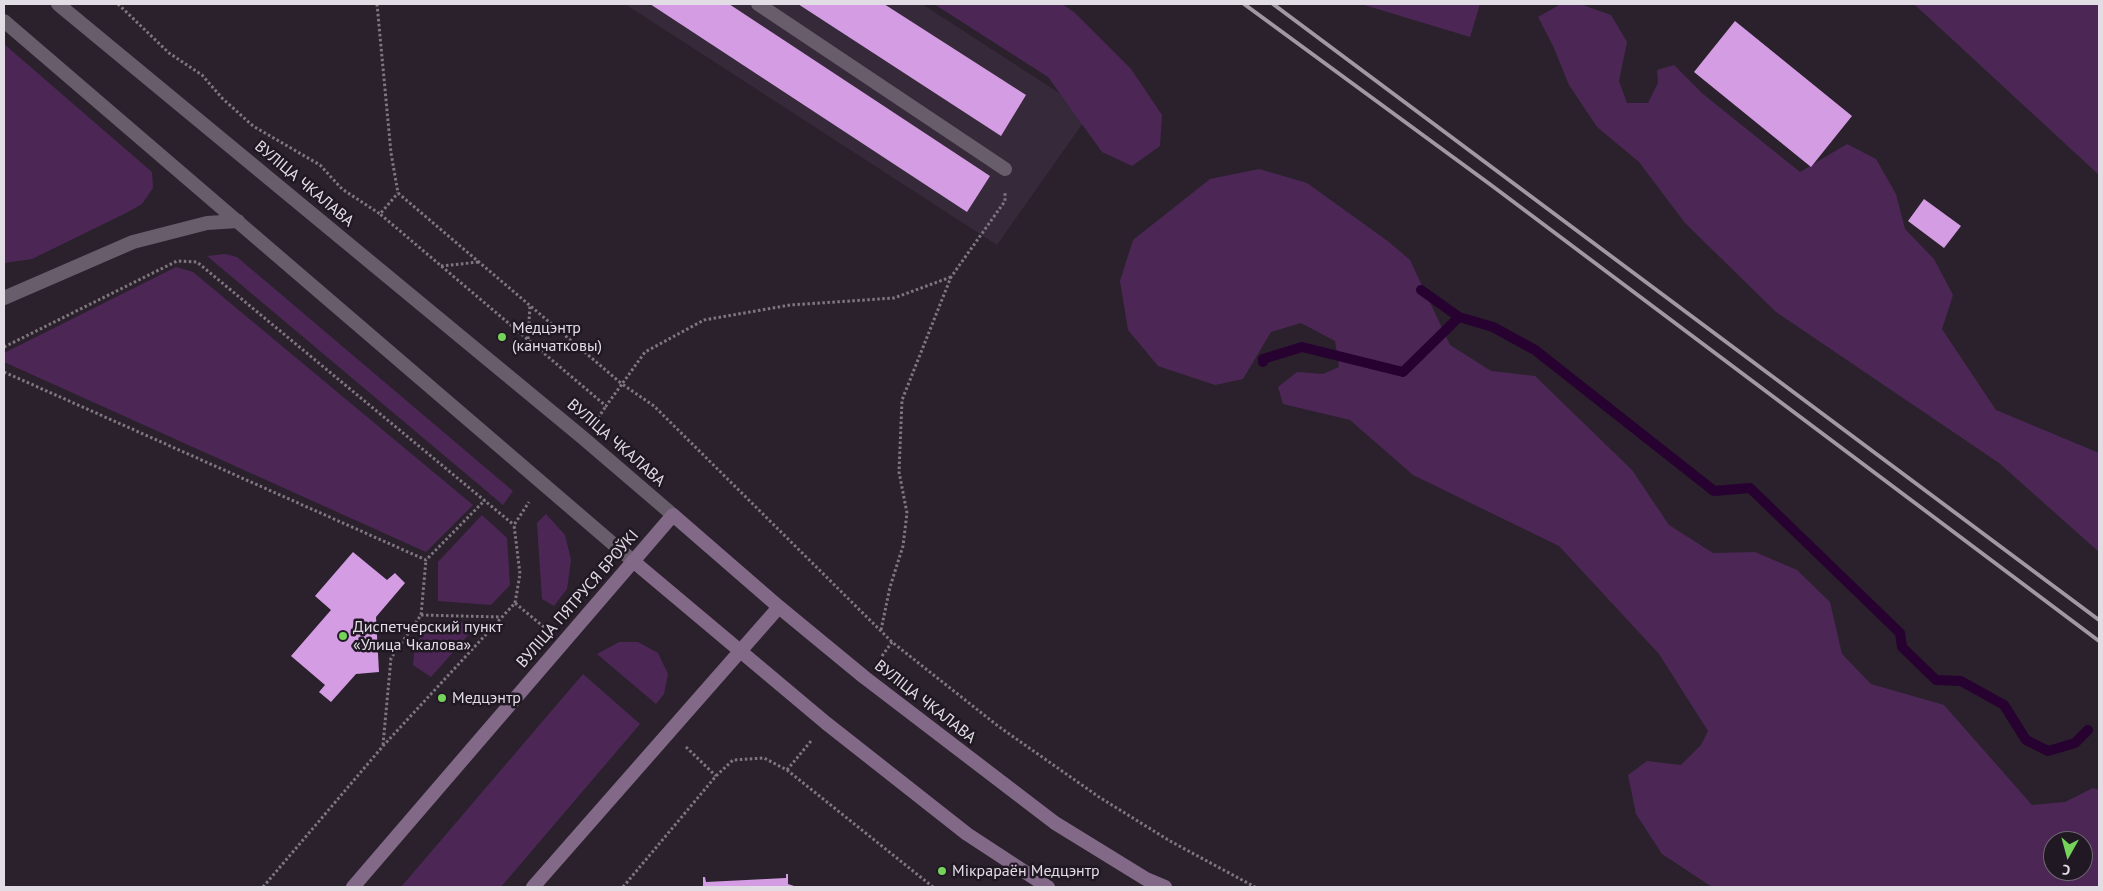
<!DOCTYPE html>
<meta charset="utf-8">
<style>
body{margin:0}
#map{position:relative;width:2103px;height:891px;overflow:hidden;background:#2a212c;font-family:"PT Sans",sans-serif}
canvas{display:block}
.frame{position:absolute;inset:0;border:5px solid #e2dce4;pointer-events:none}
.north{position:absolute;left:2043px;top:831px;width:50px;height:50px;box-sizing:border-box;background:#201823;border:1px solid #6e6670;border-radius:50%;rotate:187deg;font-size:14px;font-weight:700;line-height:20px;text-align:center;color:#e2dce4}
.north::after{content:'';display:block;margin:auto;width:18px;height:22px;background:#75d25b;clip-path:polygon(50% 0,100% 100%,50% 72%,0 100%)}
</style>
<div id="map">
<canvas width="2103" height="891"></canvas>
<div class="frame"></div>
<div class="north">С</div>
</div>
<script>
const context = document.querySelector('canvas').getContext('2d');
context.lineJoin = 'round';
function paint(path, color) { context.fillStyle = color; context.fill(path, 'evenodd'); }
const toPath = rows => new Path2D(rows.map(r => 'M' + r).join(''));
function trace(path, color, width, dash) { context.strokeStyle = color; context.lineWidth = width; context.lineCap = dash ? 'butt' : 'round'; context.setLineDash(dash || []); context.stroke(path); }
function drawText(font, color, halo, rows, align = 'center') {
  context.font = font + ' "PT Sans",sans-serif'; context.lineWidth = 5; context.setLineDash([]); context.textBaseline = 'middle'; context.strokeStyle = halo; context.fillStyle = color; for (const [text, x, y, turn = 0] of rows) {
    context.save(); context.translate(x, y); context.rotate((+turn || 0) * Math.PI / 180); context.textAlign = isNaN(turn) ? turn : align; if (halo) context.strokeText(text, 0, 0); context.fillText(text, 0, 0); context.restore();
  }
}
paint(toPath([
 [625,4,922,4,1090,113,997,245]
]), '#36293a');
paint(toPath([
 [934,4,1062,4,1074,12,1131,69,1162,115,1160,146,1132,166,1102,152,1048,77],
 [1361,4,1480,4,1470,37],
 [1561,4,1580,4,1611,15,1627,42,1619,81,1627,103,1648,103,1658,83,1657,70,1674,65,1703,94,1800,172,1847,144,1876,159,1896,194,1905,229,1934,259,1953,295,1942,329,1996,410,2099,453,2099,552,1999,463,1776,312,1685,223,1639,162,1597,127,1569,85,1553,46,1538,17],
 [1914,4,2099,4,2099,175],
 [4,44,152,172,153,188,142,204,126,213,32,259,4,263],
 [1259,169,1307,183,1389,242,1410,260,1450,345,1491,371,1535,376,1632,470,1669,525,1713,553,1755,552,1797,570,1830,602,1842,654,1871,684,1944,705,2032,805,2065,802,2093,788,2099,790,2099,887,1712,887,1662,854,1636,814,1628,775,1647,761,1681,765,1701,745,1708,731,1659,654,1559,546,1413,475,1350,420,1283,404,1278,387,1297,372,1323,374,1339,367,1335,341,1301,323,1271,332,1243,379,1215,385,1158,366,1128,330,1120,281,1133,240,1210,179],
 [2053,841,2083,841,2083,871,2053,871],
 [225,254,237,257,513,491,503,505,207,256],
 [176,267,193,272,473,505,426,552,4,362,4,353],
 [546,514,565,535,571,560,567,589,554,606,542,599,537,523],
 [482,515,507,538,510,585,491,605,438,601,438,562],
 [430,622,479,623,431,677,413,665,415,644],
 [619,642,638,642,658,653,668,674,664,694,656,704,597,654],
 [583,674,640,724,501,887,401,887]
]), '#4c2756');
trace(toPath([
 [1421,290,1459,317],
 [1263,362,1263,359,1302,347,1403,372,1459,317,1493,327,1535,350,1714,491,1750,488,1900,633,1902,647,1936,680,1961,681,2004,705,2026,740,2048,751,2075,743,2088,730]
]), '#270130', 10);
paint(toPath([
 [650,4,729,4,990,176,967,212],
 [798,4,884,4,1026,95,1001,136],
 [1735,21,1852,116,1811,167,1694,72],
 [1924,199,1961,226,1944,248,1908,221],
 [353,552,387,580,395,573,405,583,376,617,379,672,356,674,331,702,319,692,325,685,291,656,331,610,315,596],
 [786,874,788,874,788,884,797,887,703,887,703,877,705,877,706,882,786,878]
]), '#d49ce3');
trace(toPath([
 [118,4,169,53,202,75,222,98,253,126,320,165,342,189,380,214],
 [377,4,391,153,398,193],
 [398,193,622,384,606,406,380,214,398,193],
 [441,266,479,262],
 [951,277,894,298,790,305,704,320,645,352,622,384,654,406,892,642,998,726,1099,797,1170,841,1255,887],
 [528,339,530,305],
 [4,347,177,261,197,262,514,525],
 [4,372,426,560,485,500],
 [598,418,606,406],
 [515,603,520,574,514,525,529,502],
 [421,615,501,617],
 [881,630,890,587,903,546,907,513,899,472,902,400,951,277,1005,201,1005,192],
 [882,656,892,642],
 [383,745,391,658,421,615,426,560],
 [686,747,716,776],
 [787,770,811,741],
 [263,887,383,746,515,603,545,628],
 [623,887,716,776,733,760,764,758,787,770,933,887]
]), '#7e7780', 3, [2.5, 2.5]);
trace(toPath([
 [758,4,1005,169]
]), '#685d6a', 14);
trace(toPath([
 [58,4,582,437,673,515],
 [4,21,633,561],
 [4,298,133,242,207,223,238,221]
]), '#685d6a', 14);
trace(toPath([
 [633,561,826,723,967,834,1048,887],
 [353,887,673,515,779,607,864,677,1055,823,1146,879,1165,887],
 [533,887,779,607]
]), '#826987', 14);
trace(toPath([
 [1244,4,1491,185,2099,641],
 [1273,4,2099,620]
]), '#a099a2', 4);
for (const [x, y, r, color] of [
 [502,337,5,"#75d25b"],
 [343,636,5,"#75d25b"],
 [442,698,5,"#75d25b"],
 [942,871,5,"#75d25b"]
]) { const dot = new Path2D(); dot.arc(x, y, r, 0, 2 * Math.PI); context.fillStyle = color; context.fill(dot); trace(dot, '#201823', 2); }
drawText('16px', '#e2dce4', '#201823', [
 ["ВУЛІЦА ЧКАЛАВА",304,184,40],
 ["ВУЛІЦА ЧКАЛАВА",616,443,41],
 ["ВУЛІЦА ПЯТРУСЯ БРОЎКІ",578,599,-49],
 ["ВУЛІЦА ЧКАЛАВА",925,702,38]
]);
drawText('16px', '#e2dce4', '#201823', [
 ["Медцэнтр",512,328],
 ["(канчатковы)",512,346],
 ["Диспетчерский пункт",353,627],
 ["«Улица Чкалова»",353,645],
 ["Медцэнтр",452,698],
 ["Мікрараён Медцэнтр",952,871]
], 'left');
</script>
